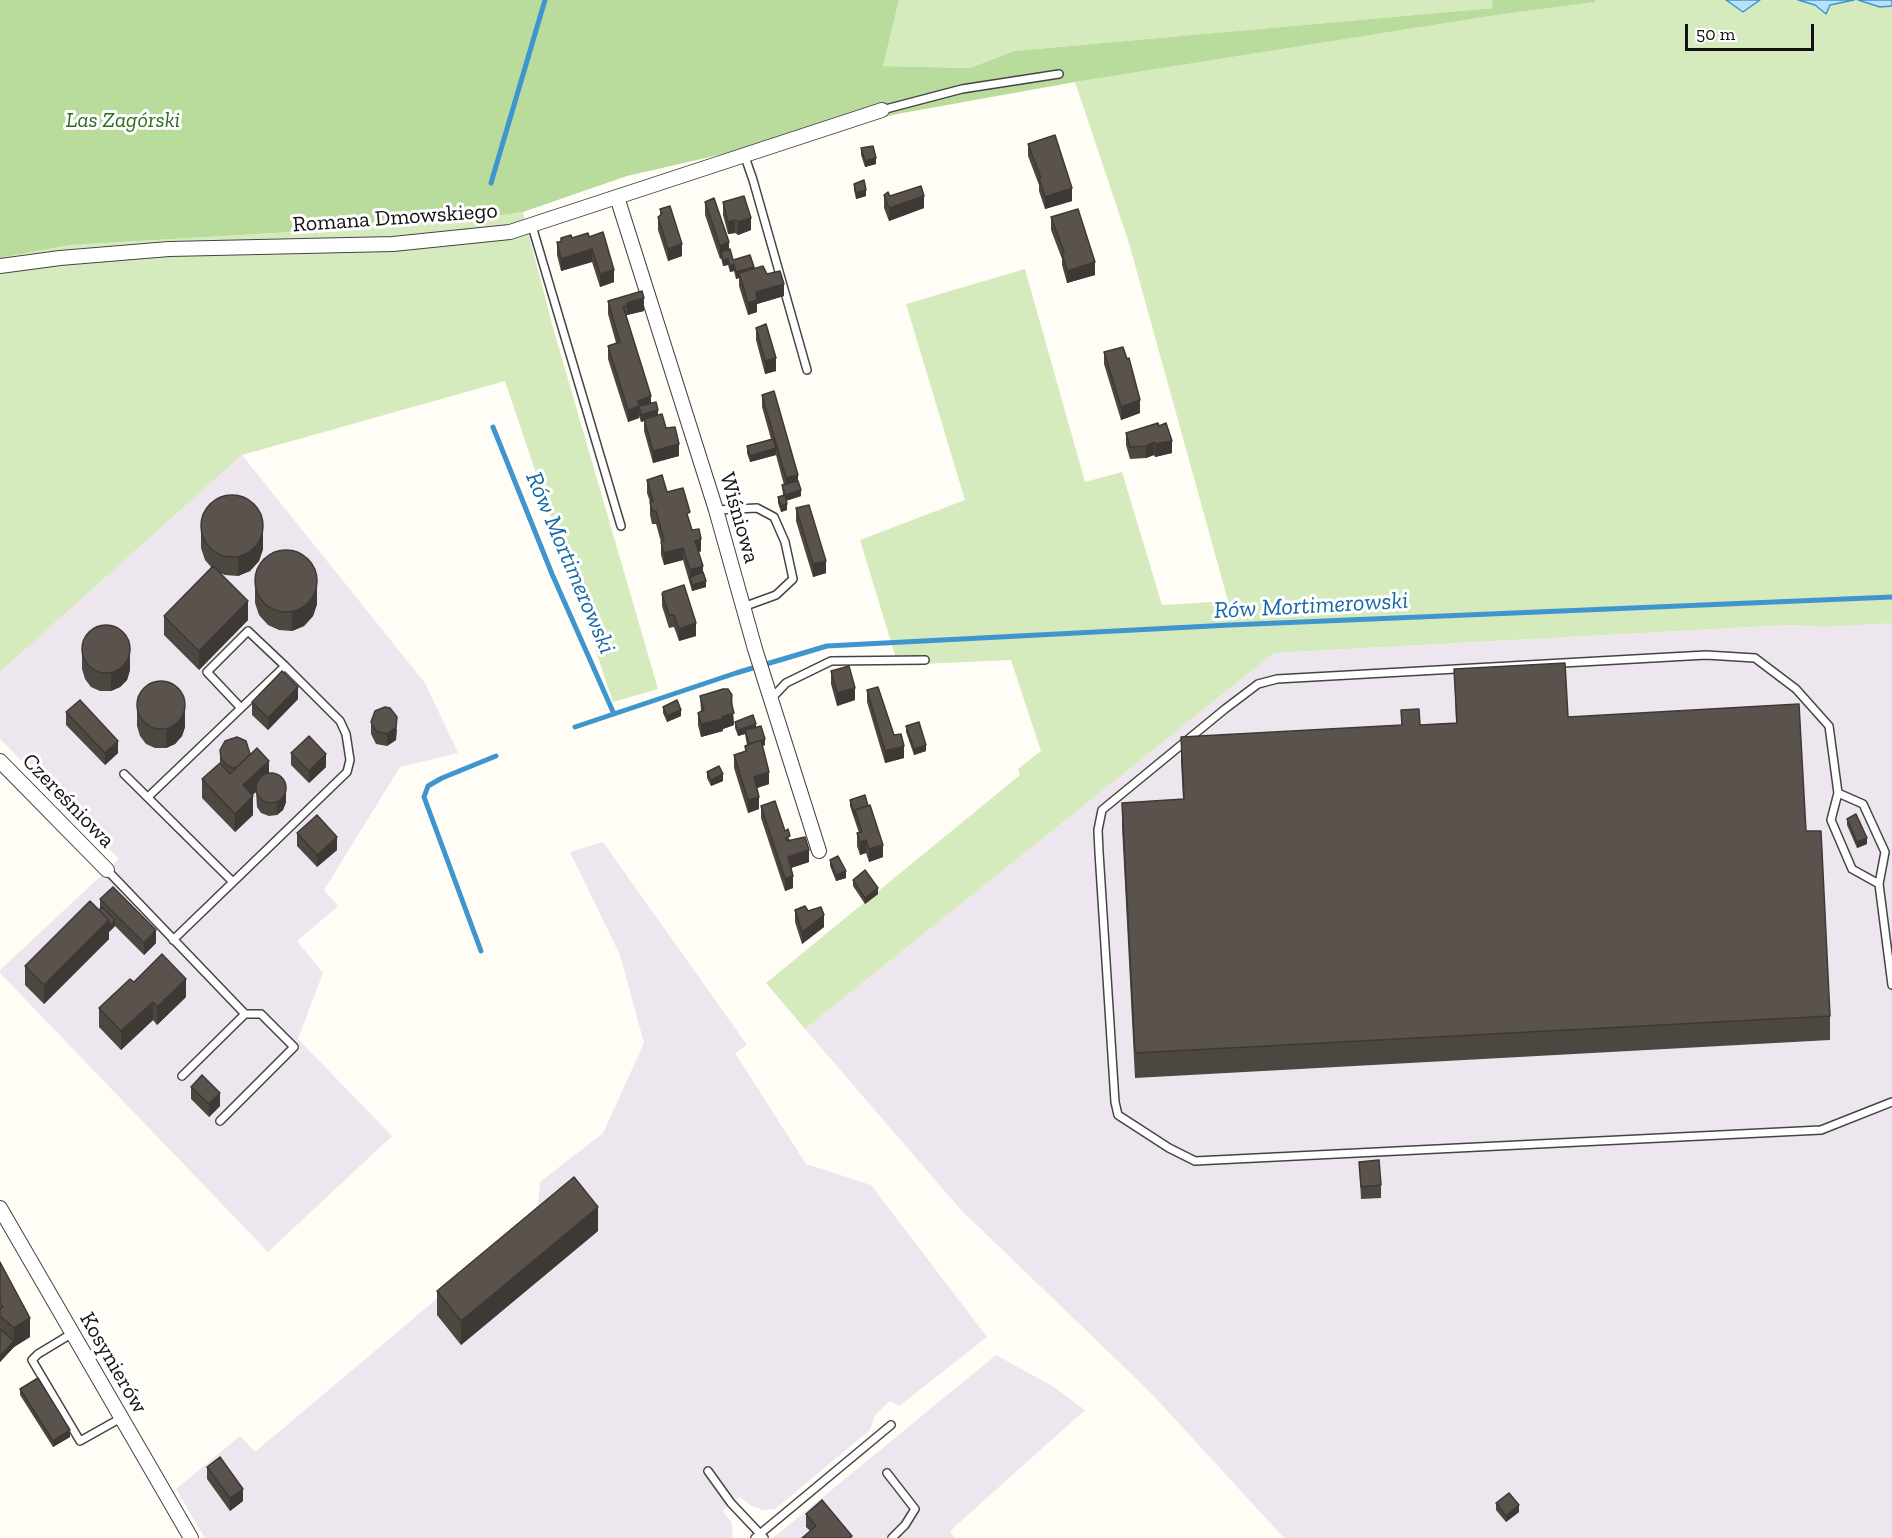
<!DOCTYPE html>
<meta charset="utf-8">
<style>
body{margin:0}
#map{position:relative;width:1892px;height:1538px;overflow:hidden;background:#fffdf5;font-family:"Zilla Slab",serif}
canvas{display:block}
.scale{position:absolute;left:1685px;top:24px;width:129px;height:27px;box-sizing:border-box;border:3px solid #111;border-top:0;padding-left:8px;font-size:18px;line-height:21px;white-space:nowrap;color:#111;-webkit-text-stroke:4px #fff;paint-order:stroke}
</style>
<div id="map">
<canvas width="1892" height="1538"></canvas>
<div class="scale">50 m</div>
</div>
<script>
const context = document.querySelector('canvas').getContext('2d');
context.lineJoin = 'round';
function paint(path, color) { context.fillStyle = color; context.fill(path, 'evenodd'); }
const toPath = rows => new Path2D(rows.map(r => 'M' + r).join(''));
function trace(path, color, width, dash) { context.strokeStyle = color; context.lineWidth = width; context.lineCap = dash ? 'butt' : 'round'; context.setLineDash(dash || []); context.stroke(path); }
function drawText(font, color, halo, rows, align = 'center') {
  context.font = font + ' "Zilla Slab",serif'; context.lineWidth = 6; context.setLineDash([]); context.textBaseline = 'middle'; context.strokeStyle = halo; context.fillStyle = color; for (const [text, x, y, turn = 0] of rows) {
    context.save(); context.translate(x, y); context.rotate((+turn || 0) * Math.PI / 180); context.textAlign = isNaN(turn) ? turn : align; if (halo) context.strokeText(text, 0, 0); context.fillText(text, 0, 0); context.restore();
  }
}
paint(toPath([
 [242,455,425,683,458,753,400,767,324,890,338,906,297,941,323,973,298,1039,392,1136,268,1252,0,973,0,970,119,859,0,739,0,672],
 [1892,622,1892,1538,1284,1538,1150,1392,960,1209,805,1029,1274,653,1790,625,1823,627],
 [603,842,747,1045,735,1053,806,1164,871,1185,987,1337,899,1406,890,1401,875,1415,870,1430,775,1509,763,1510,752,1506,740,1497,731,1503,723,1511,732,1523,733,1538,205,1538,176,1489,240,1436,255,1452,522,1227,538,1204,540,1182,603,1133,644,1043,620,955,570,852],
 [996,1355,1052,1386,1085,1410,950,1531,955,1538,773,1538]
]), '#eee6ef');
paint(toPath([
 [899,0,1492,0,1494,8,1014,51,970,68,883,66],
 [1595,0,1892,0,1892,623,1823,627,1790,625,1274,653,805,1029,766,983,1020,775,1018,769,1041,751,1011,660,898,665,860,540,965,500,906,304,1025,269,1085,482,1122,472,1162,605,1228,601,1129,243,1075,82,1497,15,1594,2],
 [523,212,552,324,658,689,613,702,505,381,242,455,0,672,0,258,70,245,446,223]
]), '#d5ebbd');
paint(toPath([
 [0,0,899,0,883,66,970,68,1014,51,1493,8,1492,0,1595,0,1595,2,1497,15,1075,82,897,114,627,176,523,212,446,223,70,245,0,258]
]), '#b9dc9c');
const water = toPath([
 [1726,0,1760,0,1743,12,1726,0],
 [1798,0,1854,0,1830,5,1826,14,1815,5,1798,0],
 [1858,0,1892,0,1892,6,1880,7,1858,0]
]);
paint(water, '#b9e0f7');
trace(water, '#3f96cf', 1.5);
trace(toPath([
 [491,183,545,0],
 [493,427,552,574,614,714],
 [575,727,736,673,827,646,1230,625,1892,597],
 [481,951,424,797,428,786,442,778,496,756]
]), '#3f96cf', 5);
const service = toPath([
 [882,110,962,89,1059,74],
 [744,154,753,180,807,370],
 [532,226,621,526],
 [716,510,757,508,774,517,785,542,793,579,776,595,743,607],
 [771,699,786,683,831,661,925,660],
 [124,774,233,882],
 [1838,793,1831,820,1852,869,1879,884],
 [148,797,285,666,248,631,207,672,241,708],
 [107,870,245,1014,182,1076],
 [173,940,347,772,350,760,346,734,340,721,285,666],
 [1892,985,1879,884,1885,852,1863,804,1838,793,1829,726,1796,689,1755,658,1706,655,1277,679,1258,684,1225,709,1102,810,1098,830,1099,852,1115,1102,1118,1115,1169,1148,1195,1161,1821,1130,1892,1102],
 [220,1121,294,1047,261,1014,245,1014],
 [71,1334,38,1354,32,1360,80,1441,121,1418],
 [708,1471,731,1503,764,1538],
 [887,1473,915,1509,905,1525,892,1538],
 [755,1538,891,1425]
]);
const minor = toPath([
 [617,197,716,510,755,649,819,851],
 [0,266,60,258,169,249,393,244,510,232,882,110],
 [0,761,107,870],
 [0,1208,191,1538]
]);
trace(service, '#444', 10);
trace(minor, '#444', 16);
trace(service, '#fff', 7);
trace(minor, '#fff', 14);
paint(toPath([
 [1028,144,1072,201,1045,209,1039,191,1039,185,1028,156],
 [861,148,876,164,865,167,861,155],
 [854,184,866,196,856,199,854,190],
 [884,195,924,208,889,221,884,208],
 [705,202,729,249,733,260,767,274,784,296,757,304,757,312,748,315,739,286,739,278,736,279,734,271,730,272,728,265,723,266,721,258,720,259,705,215],
 [723,202,751,230,738,235,735,233,728,234,723,215],
 [660,209,682,256,668,261,658,230,658,217,660,215],
 [1051,217,1095,275,1067,283,1062,265,1062,259,1051,230],
 [588,233,614,282,600,287,592,262,561,271,557,255,557,242],
 [642,291,644,298,644,311,627,315,627,318,651,396,651,403,656,402,658,410,658,415,662,414,666,428,675,427,679,444,679,456,653,463,644,431,644,421,641,422,639,416,639,418,628,422,608,359,608,346,616,343,608,314,608,301],
 [756,328,776,371,765,374,756,340],
 [1104,352,1127,359,1140,413,1121,420,1104,364],
 [762,395,798,481,801,496,786,501,787,510,781,512,778,503,778,497,783,495,782,485,784,485,776,455,750,462,747,453,747,446,771,439,762,407],
 [1158,423,1172,453,1155,457,1154,455,1146,458,1130,459,1126,445,1126,433],
 [647,480,667,492,690,522,692,530,701,551,699,552,706,587,692,591,683,560,664,565,661,555,661,542,656,524,652,524,650,515,650,502,647,493],
 [796,508,826,573,813,577,796,521],
 [201,529,263,549,259,561,250,571,238,576,225,575,220,573,248,620,199,670,164,635,164,616,212,568,205,560,201,548],
 [255,584,317,604,313,616,304,626,292,631,279,630,268,625,259,615,255,603],
 [662,594,696,636,679,641,674,627,669,628,662,606],
 [82,651,130,670,127,680,120,687,111,691,100,691,91,687,85,679,82,669],
 [1454,669,1568,717,1806,831,1830,1016,1830,1040,1135,1078,1122,827,1122,803,1183,799,1181,762,1181,737,1401,726,1401,710,1420,725,1456,723],
 [831,671,855,700,837,706,831,684],
 [867,690,894,735,904,758,885,763,867,702],
 [700,696,732,707,734,725,723,729,723,731,701,737,698,725,698,713,701,712],
 [298,699,268,730,252,715,252,702],
 [663,707,681,716,667,722,663,713],
 [137,708,185,727,182,736,175,744,166,748,155,748,146,744,140,736,137,726],
 [66,712,118,753,105,765,66,725],
 [371,722,397,729,396,740,387,746,376,744,371,734],
 [735,722,756,727,765,745,762,746,769,784,757,788,759,809,748,813,734,768,734,755,745,752,745,746,747,745,745,734,738,736,735,728],
 [906,726,926,751,914,755,906,732],
 [220,750,250,754,269,774,286,802,283,810,277,815,269,816,261,813,257,807,256,792,252,795,253,815,235,832,202,798,202,779,220,763],
 [291,753,326,767,309,783,291,765],
 [707,772,723,781,711,786,707,778],
 [850,800,883,857,869,862,866,853,860,855,857,846,857,833,859,833,850,806],
 [761,806,809,862,791,868,793,888,785,891,761,818],
 [1847,819,1867,844,1857,848,1847,825],
 [297,833,337,850,317,867,297,846],
 [830,860,846,878,836,881,830,866],
 [853,880,878,894,865,904,853,886],
 [100,899,156,943,144,955,115,926,109,932,109,939,44,1004,25,985,25,966,99,910,100,909],
 [795,910,808,911,824,927,802,944,795,922],
 [134,982,186,997,157,1025,153,1020,121,1050,99,1027,99,1008],
 [191,1087,220,1106,209,1117,191,1099],
 [1359,1162,1381,1185,1381,1198,1361,1199],
 [598,1231,461,1345,437,1315,437,1291],
 [0,1262,30,1337,14,1347,0,1362],
 [20,1389,70,1437,53,1447,20,1395],
 [207,1467,243,1501,230,1511,207,1479],
 [1496,1503,1519,1512,1506,1522,1496,1510],
 [806,1514,852,1538,810,1531,806,1527]
]), '#4d4742');
paint(toPath([
 [876,158,876,164,865,167,865,161],
 [1072,188,1072,201,1045,209,1045,197],
 [866,190,866,196,856,199,856,193],
 [924,196,924,208,889,221,889,208],
 [751,218,751,230,738,235,738,222],
 [735,220,735,233,728,234,728,222],
 [729,242,729,254,721,252,721,258,720,259,720,246],
 [682,244,682,256,668,261,668,249],
 [592,249,592,262,561,271,561,259],
 [728,259,728,265,723,266,723,260],
 [1095,262,1095,275,1067,283,1067,271],
 [734,264,734,271,730,272,730,266],
 [754,267,754,273,739,273,739,278,736,279,736,272],
 [614,270,614,282,600,287,600,274],
 [784,284,784,296,757,304,757,312,748,315,748,303,756,292],
 [644,298,644,311,627,315,627,303],
 [776,358,776,371,765,374,765,361],
 [651,396,651,408,639,410,639,418,628,422,628,410,638,401],
 [1140,400,1140,413,1121,420,1121,407],
 [658,410,658,416,641,422,641,415],
 [1172,441,1172,453,1155,457,1155,444],
 [1154,442,1154,455,1146,458,1146,446],
 [679,444,679,456,653,463,653,451],
 [776,448,776,455,750,462,750,456],
 [798,475,798,487,786,491,786,478],
 [801,490,801,496,785,501,785,495],
 [787,504,787,510,781,512,781,506],
 [263,530,263,549,259,561,250,571,238,576,238,557],
 [701,539,701,551,695,554,695,541],
 [683,548,683,560,664,565,664,553],
 [826,561,826,573,813,577,813,564],
 [703,566,703,579,690,577,690,570],
 [706,581,706,587,692,591,692,585],
 [317,585,317,604,313,616,304,626,292,631,292,612],
 [248,601,248,620,199,670,199,651],
 [696,623,696,636,679,641,679,629],
 [130,652,130,670,127,680,120,687,111,691,111,673],
 [298,687,298,699,268,730,268,718],
 [855,688,855,700,837,706,837,693],
 [732,695,734,725,723,729,723,731,701,737,701,724,722,717,731,702],
 [185,708,185,727,182,736,175,744,166,748,166,729],
 [681,710,681,716,667,722,667,716],
 [397,717,396,740,387,746,387,734],
 [756,724,756,730,745,730,745,734,738,736,738,730],
 [765,739,765,745,749,751,749,744],
 [118,741,118,753,105,765,105,753],
 [926,745,926,751,914,755,914,749],
 [904,746,904,758,885,763,885,751],
 [326,754,326,767,309,783,309,771],
 [269,761,269,779,256,786,256,792,243,804,243,785],
 [769,772,769,784,754,789,754,777],
 [723,774,723,781,711,786,711,780],
 [286,790,286,802,283,810,277,815,277,802],
 [253,796,253,815,235,832,235,814],
 [759,797,759,809,748,813,748,800],
 [337,837,337,850,317,867,317,855],
 [1867,838,1867,844,1857,848,1857,842],
 [866,840,866,853,860,855,860,842],
 [883,845,883,857,869,862,869,849],
 [809,850,809,862,788,869,788,857],
 [846,871,846,878,836,881,836,875],
 [793,876,793,888,785,891,785,879],
 [878,888,878,894,865,904,865,898],
 [824,915,824,927,802,944,802,932],
 [109,920,115,920,115,926,109,932,109,939,44,1004,44,985],
 [156,930,156,943,144,955,144,943],
 [186,979,186,997,157,1025,157,1007],
 [153,1002,153,1020,121,1050,121,1031],
 [220,1093,220,1106,209,1117,209,1104],
 [598,1207,598,1231,461,1345,461,1321],
 [30,1318,30,1337,14,1347,0,1362,0,1356,14,1341,14,1328],
 [70,1430,70,1437,53,1447,53,1441],
 [243,1489,243,1501,230,1511,230,1498],
 [1519,1505,1519,1512,1506,1522,1506,1516]
]), '#3f3936');
const building = toPath([
 [1055,135,1072,188,1045,197,1039,179,1041,178,1028,144,1055,135],
 [873,146,876,158,865,161,861,148,873,146],
 [864,180,866,190,856,193,854,184,864,180],
 [921,186,924,196,889,208,884,195,888,192,890,196,921,186],
 [744,196,751,218,738,222,735,220,728,222,723,202,744,196],
 [714,198,729,242,720,246,705,202,714,198],
 [670,206,682,244,668,249,658,217,662,214,660,209,670,206],
 [1078,209,1095,262,1067,271,1062,253,1064,252,1051,217,1078,209],
 [603,232,614,270,600,274,592,249,561,259,557,242,561,242,561,238,571,235,572,238,588,233,589,237,603,232],
 [730,249,733,260,750,255,754,267,736,272,734,264,730,266,728,259,723,260,721,252,730,249],
 [763,266,767,274,780,271,784,284,756,292,757,300,748,303,739,273,763,266],
 [642,291,644,298,627,303,627,306,623,306,651,396,638,401,639,406,628,410,608,346,620,342,608,301,642,291],
 [766,324,776,358,765,361,756,328,766,324],
 [1123,347,1127,359,1129,358,1140,400,1121,407,1104,352,1123,347],
 [774,391,798,475,786,478,762,395,774,391],
 [656,402,658,410,641,415,639,406,656,402],
 [662,414,666,428,675,427,679,444,653,451,644,419,662,414],
 [1158,423,1159,426,1166,423,1172,441,1155,444,1154,442,1146,446,1130,447,1126,433,1158,423],
 [773,439,776,448,750,456,747,446,773,439],
 [662,475,667,492,683,488,690,512,687,514,692,530,699,529,701,539,695,541,703,566,690,570,683,548,664,553,661,542,664,540,656,511,652,511,650,502,653,501,647,480,662,475],
 [798,481,801,490,785,495,782,485,798,481],
 [785,495,787,504,781,506,778,497,785,495],
 '201 526a31 31 0 1 1 62 0a31 31 0 1 1-62 0Z',
 [809,505,826,561,813,564,796,508,809,505],
 '255 581a31 31 0 1 1 62 0a31 31 0 1 1-62 0Z',
 [213,566,248,601,199,651,164,616,213,566],
 [703,572,706,581,692,585,690,577,703,572],
 [684,585,696,623,679,629,674,615,669,615,662,594,663,592,684,585],
 '82 649a24 24 0 1 1 48 0a24 24 0 1 1-48 0Z',
 [1565,663,1568,717,1799,704,1806,831,1821,831,1830,1016,1135,1053,1122,803,1184,799,1181,737,1402,725,1401,710,1419,709,1420,725,1457,723,1454,669,1565,663],
 [849,666,855,688,837,693,831,671,849,666],
 [282,671,298,687,268,718,252,702,282,671],
 '137 705a24 24 0 1 1 48 0a24 24 0 1 1-48 0Z',
 [878,687,894,735,901,734,904,746,885,751,867,690,878,687],
 [723,689,728,689,732,695,731,702,734,713,722,717,723,719,701,724,698,713,704,710,700,696,723,689],
 [80,700,118,741,105,753,66,712,80,700],
 [677,700,681,710,667,716,663,707,677,700],
 [385,707,390,708,397,717,396,727,387,734,376,731,371,722,375,711,385,707],
 [753,715,756,724,738,730,735,722,753,715],
 [919,722,926,745,914,749,906,726,919,722],
 [761,726,765,739,749,744,745,730,761,726],
 [309,736,326,754,309,771,291,753,309,736],
 [237,737,246,741,250,754,237,767,233,768,226,765,221,758,220,750,225,741,237,737],
 [761,740,769,772,754,777,759,797,748,800,734,755,746,751,745,746,761,740],
 [257,748,269,761,243,785,253,796,235,814,202,779,220,763,230,774,257,748],
 [719,766,723,774,711,780,707,772,719,766],
 '256 788a15 15 0 1 1 30 0a15 15 0 1 1-30 0Z',
 [865,795,868,806,855,810,855,816,850,800,865,795],
 [775,801,785,831,788,829,790,836,786,838,787,841,805,837,809,850,788,857,793,876,785,879,761,806,775,801],
 [870,805,883,845,869,849,866,840,860,842,857,833,862,832,855,810,870,805],
 [1856,814,1867,838,1857,842,1847,819,1856,814],
 [317,815,337,837,317,855,297,833,317,815],
 [838,856,846,871,836,875,830,860,838,856],
 [865,870,878,888,865,898,853,880,865,870],
 [113,887,156,930,144,943,100,899,113,887],
 [90,901,109,920,44,985,25,966,90,901],
 [805,906,808,911,821,907,824,915,802,932,795,910,805,906],
 [102,907,115,920,109,926,109,920,99,910,102,907],
 [162,954,186,979,157,1007,153,1002,121,1031,99,1008,130,979,134,982,162,954],
 [202,1075,220,1093,209,1104,191,1087,202,1075],
 [1379,1160,1381,1185,1361,1187,1359,1162,1379,1160],
 [574,1177,598,1207,461,1321,437,1291,574,1177],
 [0,1262,30,1318,14,1328,0,1316,0,1309,3,1307,0,1303,0,1262],
 [0,1329,14,1341,0,1356,0,1329],
 [38,1378,70,1430,53,1441,20,1389,38,1378],
 [220,1457,243,1489,230,1498,207,1467,220,1457],
 [1509,1493,1519,1505,1506,1516,1496,1503,1509,1493],
 [822,1500,852,1536,850,1538,802,1538,816,1526,806,1514,822,1500]
]);
paint(building, '#5a524d');
trace(building, '#3f3936', 1.5);
drawText('italic 22px', '#2f6b1f', '#fff', [
 ["Las Zagórski",123,121]
]);
drawText('22px', '#111', '#fff', [
 ["Romana Dmowskiego",395,218,-4],
 ["Wiśniowa",739,518,74],
 ["Czereśniowa",68,801,46],
 ["Kosynierów",113,1363,60]
]);
drawText('italic 24px', '#1768a6', '#fff', [
 ["Rów Mortimerowski",570,563,67],
 ["Rów Mortimerowski",1311,606,-3]
]);
</script>
